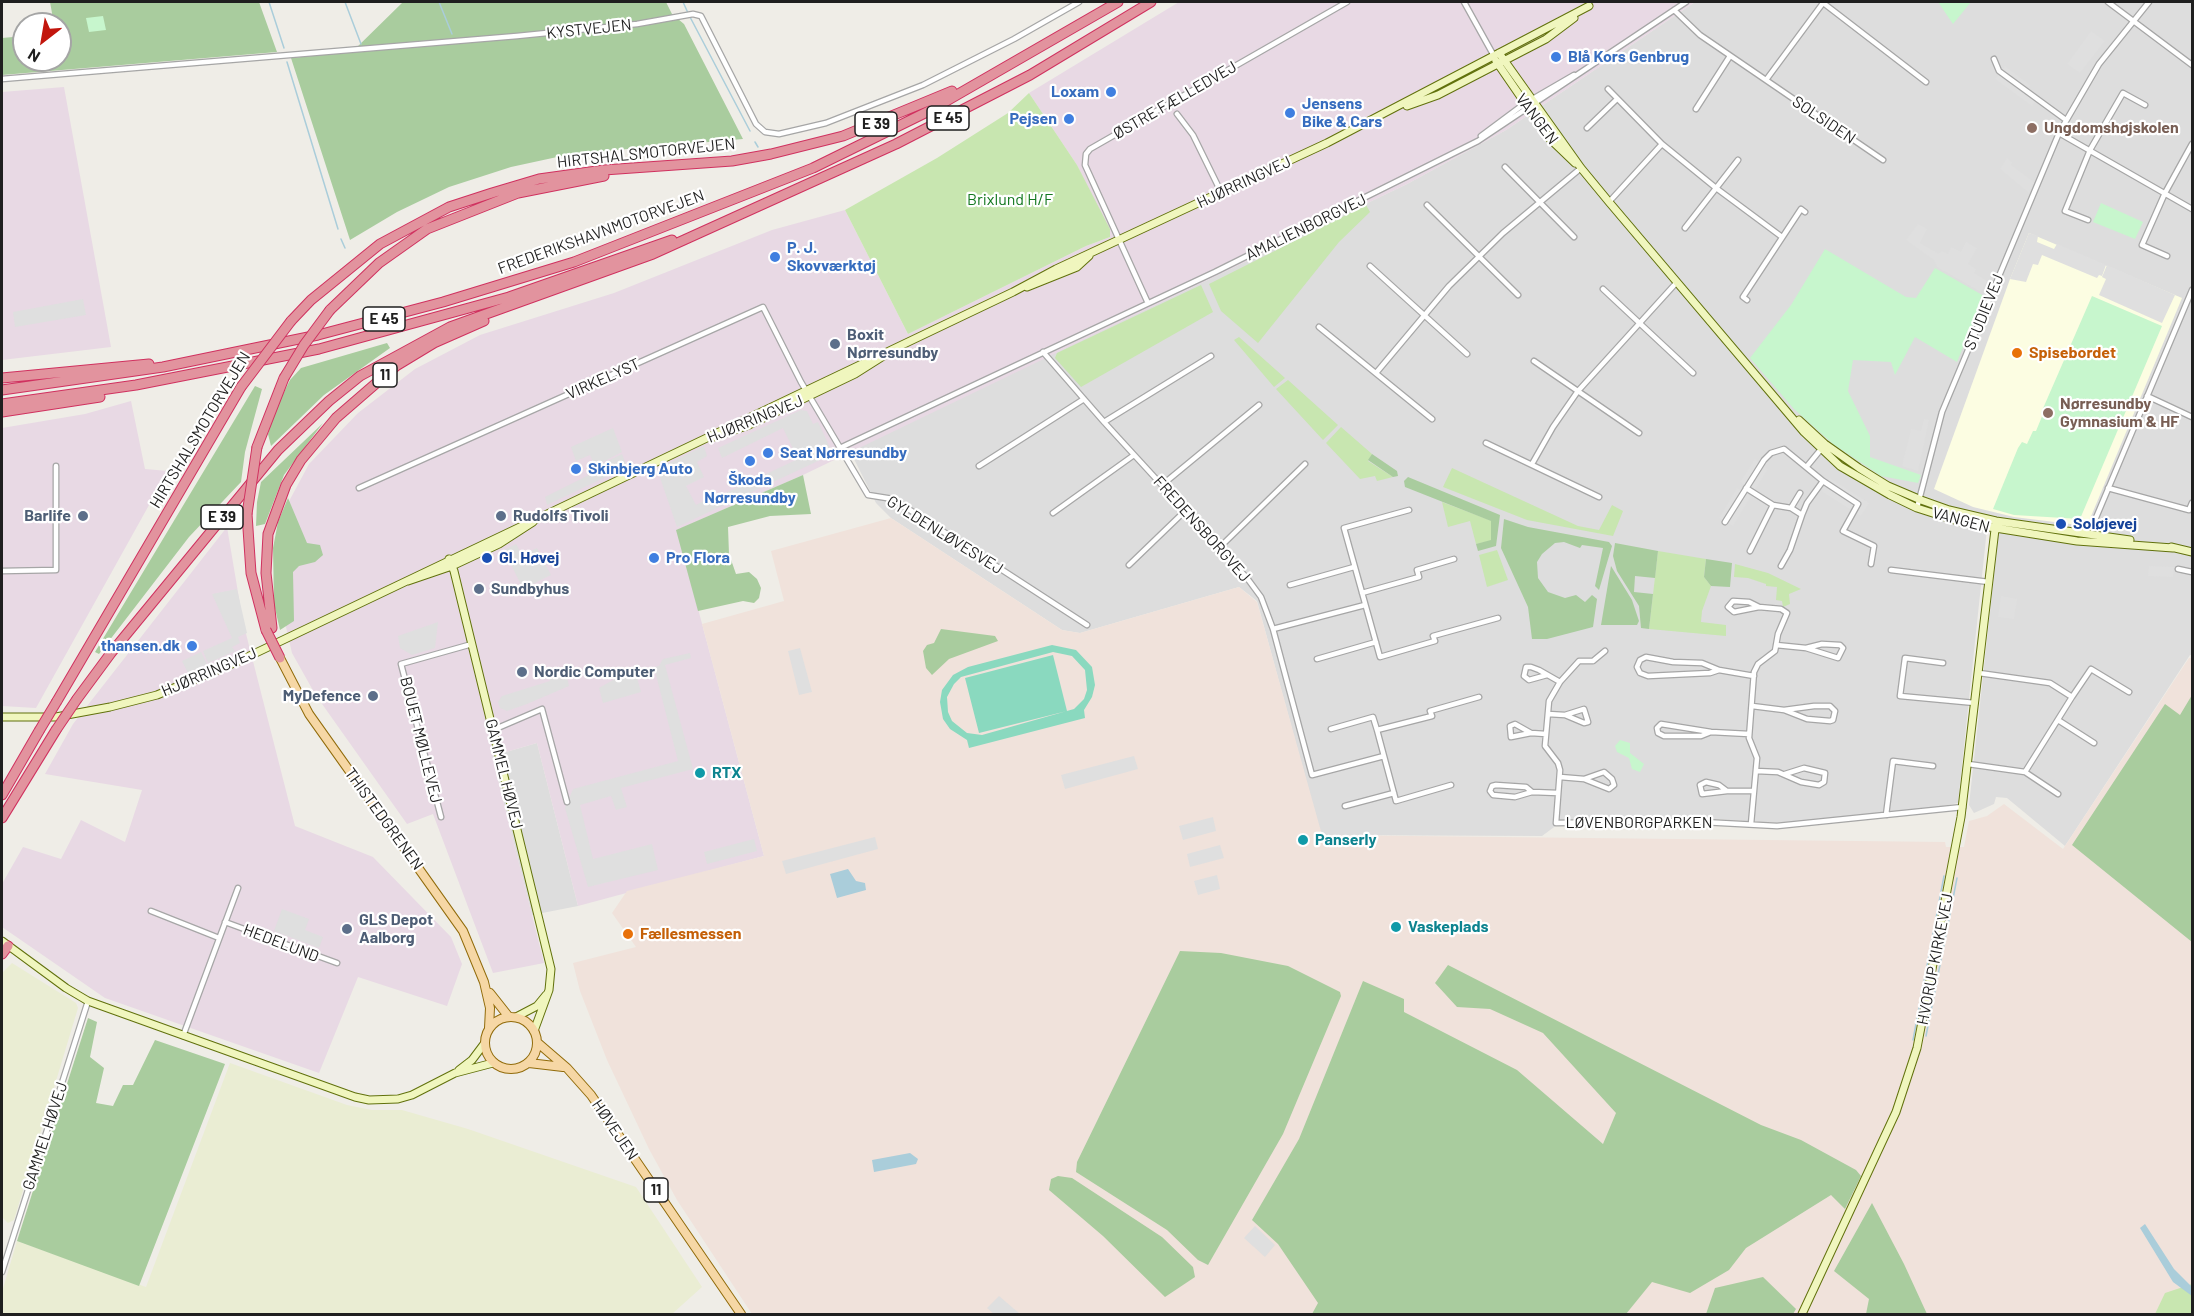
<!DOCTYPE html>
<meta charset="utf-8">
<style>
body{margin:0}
#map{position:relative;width:2194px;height:1316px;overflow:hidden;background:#efede7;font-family:Barlow,sans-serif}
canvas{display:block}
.frame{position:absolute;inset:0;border:3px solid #1f1f1f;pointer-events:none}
.north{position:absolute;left:12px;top:12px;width:60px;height:60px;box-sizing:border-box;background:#fff;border:2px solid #a5a5a5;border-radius:50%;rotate:211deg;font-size:16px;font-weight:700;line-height:24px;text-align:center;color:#1f1f1f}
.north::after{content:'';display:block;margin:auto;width:21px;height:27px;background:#c2160d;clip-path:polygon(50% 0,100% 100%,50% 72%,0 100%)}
</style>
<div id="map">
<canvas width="2194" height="1316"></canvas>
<div class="frame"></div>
<div class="north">N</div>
</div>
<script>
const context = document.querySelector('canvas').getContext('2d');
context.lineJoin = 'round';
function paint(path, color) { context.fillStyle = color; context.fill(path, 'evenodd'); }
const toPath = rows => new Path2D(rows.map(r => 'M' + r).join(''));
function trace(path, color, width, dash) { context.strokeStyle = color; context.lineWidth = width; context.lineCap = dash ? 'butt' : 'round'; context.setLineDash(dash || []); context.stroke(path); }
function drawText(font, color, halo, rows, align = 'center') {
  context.font = font + ' Barlow,sans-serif'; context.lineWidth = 4.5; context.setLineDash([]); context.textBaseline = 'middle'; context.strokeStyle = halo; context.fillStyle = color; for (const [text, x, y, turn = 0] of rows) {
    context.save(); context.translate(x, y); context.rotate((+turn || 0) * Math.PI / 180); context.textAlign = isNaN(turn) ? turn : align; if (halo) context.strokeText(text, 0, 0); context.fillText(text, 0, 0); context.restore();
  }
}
paint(toPath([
 [1695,2,2192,2,2192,655,2190,655,2065,846,2007,798,1996,797,1994,804,1974,813,1969,805,2000,520,1972,512,1988,519,1958,803,1918,811,1776,823,1698,818,1565,819,1542,836,1321,835,1257,601,1239,587,1080,633,1062,630,891,518,876,503,852,455,852,450,1407,184,1506,130],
 [537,743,578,906,532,915,492,756]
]), '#ddd');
paint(toPath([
 [1179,2,1695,2,1506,130,1407,184,803,475,677,530,764,856,578,906,537,743,492,756,544,963,493,973,433,814,407,824,315,694,292,653,283,614,287,505,309,464,358,413,415,369,480,335,614,293,772,230,845,210,908,334,1086,246,1110,237,1077,165,1029,93],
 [64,87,111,347,2,360,2,92],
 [131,401,145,469,168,471,36,708,2,706,2,428,85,414],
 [227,527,243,622,295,826,373,857,451,937,462,964,447,1006,358,977,319,1073,105,998,2,927,2,884,23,847,61,859,81,820,125,842,142,790,45,774,73,724]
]), '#e8d9e4');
paint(toPath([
 [2029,233,2182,298,2087,526,2014,517,1973,507,1934,489,2010,279]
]), '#fcfde2');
paint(toPath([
 [891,518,1062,630,1080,633,1239,587,1257,602,1322,835,1945,842,1946,847,1964,847,1969,821,1987,816,2004,804,2063,849,2189,658,2192,658,2192,1314,752,1314,677,1200,649,1149,607,1060,580,991,573,963,636,947,612,913,627,891,764,856,702,624,784,601,771,551]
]), '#f0e2db');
paint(toPath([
 [12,963,76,1003,78,1008,14,1220,8,1223,2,1217,2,973],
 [230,1063,347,1105,372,1110,402,1110,468,1129,636,1187,702,1287,672,1314,2,1314,2,1292,17,1241,146,1287]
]), '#eaedd3');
paint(toPath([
 [1029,93,1077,165,1110,229,1110,237,1086,246,908,334,845,210,937,158,1008,113],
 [1366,205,1370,212,1339,242,1258,343,1221,311,1209,284],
 [1201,285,1213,312,1081,387,1055,358,1057,353],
 [1239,337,1285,378,1274,387,1234,340],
 [1288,380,1338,425,1323,440,1276,389],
 [1341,427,1372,454,1368,461,1393,477,1377,481,1375,476,1360,479,1326,443],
 [1452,468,1578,526,1599,530,1612,505,1623,511,1613,536,1527,520,1443,487],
 [1442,502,1492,521,1491,541,1476,544,1470,521,1448,527],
 [1497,550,1508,580,1487,587,1479,555],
 [1658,551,1706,559,1704,577,1711,586,1702,611,1701,622,1726,625,1726,636,1649,629],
 [1735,564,1768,573,1801,589,1789,594,1790,604,1783,607,1782,601,1776,600,1777,587,1766,586,1766,584,1748,578,1734,577],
 [2192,1284,2192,1314,2155,1314,2165,1293]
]), '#c8e6b0');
paint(toPath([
 [50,2,259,2,277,52,2,75,2,38,24,36,24,60,60,60,60,24,54,24],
 [403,2,666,2,672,14,684,24,743,139,571,154,511,167,449,187,397,212,350,240,291,58,352,52],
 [387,343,390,348,324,395,271,446,268,434,275,410,290,380,301,368],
 [255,386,262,389,245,452,241,482,189,537,99,654,95,652],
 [323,423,284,475,265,524,256,526,257,502,261,482],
 [1372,454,1397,471,1398,476,1393,477,1368,460],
 [803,475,811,514,770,516,728,527,729,554,736,574,749,572,757,579,761,588,759,598,754,603,743,601,698,611,676,530],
 [1408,477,1500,515,1496,546,1478,551,1476,544,1491,540,1491,521,1405,487,1404,481],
 [288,498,307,543,320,545,323,555,315,562,299,566,293,572,294,621,280,630,274,604,273,548,278,522],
 [1504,519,1528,527,1609,542,1612,546,1599,590,1595,586,1603,548,1582,545,1580,548,1564,542,1555,543,1542,554,1537,562,1538,578,1548,592,1565,598,1576,595,1585,602,1592,595,1597,599,1593,627,1547,639,1532,639,1528,607,1501,548],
 [1615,543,1658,551,1655,578,1635,576,1634,592,1653,594,1649,629,1641,628,1639,606,1617,571,1613,556],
 [1706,559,1732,563,1730,587,1711,586,1704,577],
 [1611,566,1632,600,1639,621,1637,625,1601,625],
 [941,629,995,636,998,641,949,659,932,675,926,668,923,651,927,645,934,643],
 [2192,695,2192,942,2072,845,2165,704,2180,715],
 [1180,951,1221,953,1288,966,1340,992,1341,996,1283,1134,1208,1265,1198,1260,1167,1230,1076,1172,1077,1162],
 [1448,965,1761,1125,1801,1140,1856,1170,1861,1176,1845,1209,1831,1195,1746,1248,1729,1270,1690,1293,1652,1282,1626,1314,1312,1314,1318,1303,1278,1244,1252,1220,1299,1139,1363,981,1404,999,1404,1012,1517,1070,1603,1144,1616,1113,1543,1033,1490,1009,1457,1007,1435,983],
 [88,1018,97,1022,90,1057,104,1068,96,1103,113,1106,123,1085,133,1085,155,1040,225,1064,139,1286,17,1241],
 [1058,1176,1072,1178,1162,1237,1193,1267,1195,1277,1165,1297,1103,1236,1049,1190,1051,1179],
 [1872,1203,1904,1264,1927,1314,1866,1314,1869,1299,1834,1271],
 [1763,1277,1796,1309,1793,1314,1706,1314,1715,1288]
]), '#a9cc9e');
paint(toPath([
 [1938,2,1971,2,1953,24],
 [103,16,106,30,89,32,86,18],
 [2101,203,2143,222,2135,239,2093,222],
 [1825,249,1906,297,1916,298,1935,268,1984,296,1957,362,1915,337,1895,375,1891,362,1853,360,1848,391,1870,436,1870,457,1921,475,1918,483,1881,476,1833,444,1794,409,1750,358,1791,305],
 [2092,296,2162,326,2080,519,2014,515,1993,509,2018,448,2022,442,2027,444,2033,431,2036,431,2043,414,2041,413],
 [1620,740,1630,743,1630,753,1644,764,1640,772,1632,769,1629,758,1617,752,1615,746]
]), '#c7f6cd');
paint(toPath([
 [1052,645,1076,650,1092,667,1095,685,1092,697,1084,710,1085,718,969,748,967,740,950,729,943,719,940,702,942,690,953,675,968,667],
 [1053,652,1072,656,1085,670,1087,690,1084,699,1074,709,982,735,967,733,952,721,948,712,947,697,954,684,961,677],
 [1053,655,1067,711,979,733,965,678]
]), '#8ad9bf');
paint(toPath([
 [2091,31,2105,41,2080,73,2067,64],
 [2005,66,2030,85,2027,91,2037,99,2032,106,1995,79],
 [2007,158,2012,162,2011,165,2034,182,2029,193,2000,169],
 [1918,224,1927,229,1920,243,1939,254,1941,251,1948,254,1951,247,1961,252,1966,242,1977,248,1968,264,1976,269,1974,273,1987,281,1981,292,1937,267,1934,260,1906,240],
 [2029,233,2038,236,2037,242,2054,249,2057,244,2106,265,2102,276,2099,275,2097,278,2042,255,2038,265,2033,264,2026,282,2010,279],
 [2107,265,2175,295,2162,323,2099,295,2106,279,2102,277],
 [83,299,86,315,15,327,13,312],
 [801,410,807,411,813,424,818,422,833,454,677,527,657,469,704,446,707,456,697,462,704,477,686,486,696,505,713,496,716,503,715,498,798,459,783,428,722,458,718,448],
 [1924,419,1929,420,1918,471,1902,466,1911,429,1921,431],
 [613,428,622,452,595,466,590,455,576,461,571,447],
 [622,454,627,467,547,505,545,497,597,471,595,467],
 [1755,459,1768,469,1754,491,1740,482],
 [1830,478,1869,503,1861,516,1821,491],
 [1737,488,1751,496,1733,526,1719,518],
 [516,544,522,555,537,548,551,575,523,589,504,550],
 [2149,566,2174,567,2173,577,2148,576],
 [237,589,247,633,238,637,240,643,232,647,235,651,208,663,203,651,232,638,212,594],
 [2001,596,2017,599,2014,619,1998,617],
 [438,622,435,648,412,655,400,648,398,636],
 [800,648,812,692,799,695,788,651],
 [201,652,207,664,188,673,182,661],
 [690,653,691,658,665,665,693,769,621,788,627,807,616,810,611,796,580,805,593,859,652,844,658,870,588,887,565,808,573,789,678,761,654,667,659,666,663,659],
 [566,673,569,686,527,704,507,711,500,708,498,702,502,696,550,681,549,678],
 [636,674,641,692,603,703,599,688,613,680],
 [1134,756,1138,769,1065,789,1061,775],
 [1213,817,1216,831,1183,840,1179,826],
 [875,837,878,849,786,874,782,861],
 [754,839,757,851,707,864,704,852],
 [1220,845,1224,858,1190,867,1187,854],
 [1217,875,1220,889,1198,895,1194,881],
 [282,909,309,919,305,930,323,937,319,948,274,931],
 [1255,1226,1275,1245,1265,1257,1244,1238],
 [999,1296,1020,1314,994,1314,987,1308]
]), '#dfdfdf');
paint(toPath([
 [848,869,856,881,865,883,866,890,837,898,830,874],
 [910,1153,918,1159,916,1164,874,1172,872,1160],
 [2145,1224,2174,1269,2192,1287,2192,1296,2173,1282,2140,1228]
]), '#aacdda');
trace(toPath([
 [269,2,284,48],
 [345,2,361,44],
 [439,2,452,34],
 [683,2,688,13],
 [690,17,750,131],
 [287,62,338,229],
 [755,142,758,147],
 [341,239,345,248],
 [1926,1036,1957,878],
 [1913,1040,1944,876]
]), '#aacdda', 1.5);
const street = toPath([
 [1464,2,1494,56],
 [1822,2,1926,82],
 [2108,2,2192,65],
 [1674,10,1700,35,1883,160],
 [1994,59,1999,71,2066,120],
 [2,79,517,36,637,24,693,14,701,16,756,124,765,132,779,134,826,123,923,85,1014,39,1079,2],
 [1766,80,1823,3],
 [1608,89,1662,144,1716,188,1782,237],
 [1696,109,1730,56],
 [1177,114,1193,135,1221,192],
 [1587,128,1617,99],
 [2059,133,2192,209],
 [1481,136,1524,104,1574,75],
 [1505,167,1574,237],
 [1609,202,1662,144],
 [1427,205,1518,295],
 [2088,220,2065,211,2090,150,2123,93,2145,105],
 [1685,228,1738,160],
 [2167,256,2142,245,2165,193,2192,144],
 [1370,266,1467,354],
 [1603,289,1693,373],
 [1747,300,1743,297,1801,209,1805,212],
 [1147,301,1085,165,1086,154,1090,149,1347,2],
 [1319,327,1432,419],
 [1043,352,1104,422,1247,578,1261,597,1273,629,1312,775,1384,756],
 [1534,361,1639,433],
 [1376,373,1449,286,1503,233,1581,168],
 [2147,396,2192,417],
 [1104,422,1211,356],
 [1486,443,1599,497],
 [842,447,1215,272,1478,141,1686,2],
 [1532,464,1553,427,1578,391,1677,282],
 [1808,465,1822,448],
 [979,466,1084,399],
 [1162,485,1259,405],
 [359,488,763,307,801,382,868,495,893,499,1087,625],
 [1746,488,1773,505,1750,551],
 [2108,488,2189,510,2192,503],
 [1773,505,1791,508,1802,515,1790,550,1781,566],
 [1791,508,1800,493],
 [1917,508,1942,412,2059,133,2099,64,2149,2],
 [1409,510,1344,528,1380,657,1435,641,1433,636,1498,618],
 [1053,513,1134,455],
 [1802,515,1807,503,1823,481],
 [2095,520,2192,290],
 [1725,522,1764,460,1771,453,1784,449,1823,481,1858,504,1843,531,1874,546,1871,564],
 [1220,547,1305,464],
 [1129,565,1185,511],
 [2178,569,2192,572],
 [1891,570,1989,582],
 [2,571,56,570,56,466],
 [1290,585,1354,567],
 [1362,593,1419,577,1417,570,1454,559],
 [1273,629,1365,605],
 [1776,645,1806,648,1838,658,1843,648,1840,645,1822,644,1806,648],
 [1605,651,1593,661,1579,661,1560,682,1549,701,1545,746,1558,763,1560,770,1556,823,1684,821,1777,826,1963,807],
 [1317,659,1376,642],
 [1943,663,1905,658,1900,696,1975,703],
 [1719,670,1702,663,1673,662,1646,657,1640,660,1637,667,1640,673,1648,676,1710,673,1719,670,1754,676],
 [1979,673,2050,683,2072,697,2091,669,2129,692],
 [1547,675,1529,680,1524,676,1526,667,1531,667,1539,670,1560,682],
 [1752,706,1784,710,1807,719,1830,721,1833,720,1835,711,1830,706,1814,706,1784,710],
 [1548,714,1565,715,1584,723,1588,722,1584,709,1565,715],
 [2058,720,2094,743],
 [1331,729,1373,717,1377,730],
 [493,730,542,709,567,802],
 [1711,732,1701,736,1664,736,1658,733,1657,728,1661,724,1711,732,1749,734],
 [1531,733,1511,737,1510,726,1515,724,1531,733,1546,734],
 [1968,764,2025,772,2058,794],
 [1756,771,1778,772,1801,782,1819,785,1824,782,1825,773,1804,768,1785,774],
 [2025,772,2072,697],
 [1560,777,1584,779,1604,772,1612,779,1614,785,1609,789,1584,779],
 [1451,785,1396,801,1377,730,1432,716,1430,711,1479,697],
 [1727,791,1702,794,1700,785,1706,782,1719,785,1727,791,1754,791],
 [1532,792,1515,797,1493,795,1490,791,1492,786,1496,785,1526,787,1532,792,1558,793],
 [1345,806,1394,793],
 [1886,815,1893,761,1933,766],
 [441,817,401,664,472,644],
 [1751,824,1757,758,1749,738,1754,672,1758,664,1775,651,1778,634,1787,613,1781,609,1759,607,1749,602,1733,601,1728,607,1734,612,1759,607],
 [151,911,219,938],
 [225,922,337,963],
 [183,1036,238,888],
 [2,1272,88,1001]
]);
const secondary = toPath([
 [1499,53,1581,168,1609,202,1804,432,1840,466,1890,495,1917,508,1964,523,2077,541,2173,548],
 [1496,61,1549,138,1575,163],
 [1407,106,1438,95,1546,39,1574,18],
 [1027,287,1077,267,1089,256],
 [1799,420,1825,444,1859,468,1888,486,1921,500,1949,510,1996,521,2130,540],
 [714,437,749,425,809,396,855,374,885,355],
 [2171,547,2192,552],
 [449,559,454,571,551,969,549,990,534,1031],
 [408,581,452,566,499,544,533,522],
 [2,717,56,717,110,707,157,695,241,660,1013,292,1056,269,1327,143,1589,6],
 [2,941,66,988,88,1001,355,1097,369,1100,398,1099,412,1095,455,1073,493,1063],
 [516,1017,537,1006,546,995],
 [459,1070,472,1060,484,1044],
 [1802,1314,1896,1112,1917,1048,1961,817,1996,521]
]);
const primary = toPath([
 [280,658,309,714,463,931,484,982,490,1008,489,1028],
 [490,993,509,1017],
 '485 1043a26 26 0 1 1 52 0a26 26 0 1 1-52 0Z',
 [538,1043,567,1068,591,1095,741,1314],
 [529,1063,563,1067]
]);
const highway = toPath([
 [330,310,379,263,427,229,518,193,604,176],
 [291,321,311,300,380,244,449,207,492,193,539,179,604,170,732,161,771,154,843,136,952,91],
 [2,378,149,364],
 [2,390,163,367,318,335,443,302,574,262,813,168,929,111,1118,2],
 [2,404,136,385,319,349,509,297,672,240],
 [2,412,100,397],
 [257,447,284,378],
 [247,514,251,573,266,630],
 [272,628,266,573,268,534,286,485,301,460,336,418,396,366,434,343,484,321],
 [77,699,111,653,278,450,329,401,360,376,450,327,653,254,896,144,1030,75,1151,2],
 [57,701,241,387],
 [2,795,39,731],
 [2,818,56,730],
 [2,954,8,946]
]);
trace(street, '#a6a6a6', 7);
trace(secondary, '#61710c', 9);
trace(primary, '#916b0a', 10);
trace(highway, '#d0315f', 11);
trace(street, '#fff', 4.5);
trace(secondary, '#f0f6be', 7);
trace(primary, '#f6d7a5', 8);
trace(highway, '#e2939e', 9);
const highwayBridge = toPath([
 [284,378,304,345,330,310],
 [241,387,291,321],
 [247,514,257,447],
 [266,630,280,658],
 [56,730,77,699],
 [39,731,57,701]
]);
trace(highwayBridge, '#d0315f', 11, []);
trace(highwayBridge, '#e2939e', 9);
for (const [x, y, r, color] of [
 [1556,57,6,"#3f7fe0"],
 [1111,92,6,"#3f7fe0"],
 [1290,113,6,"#3f7fe0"],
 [1069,119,6,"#3f7fe0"],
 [2032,128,6,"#8d6e63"],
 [775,257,6,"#3f7fe0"],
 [835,344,6,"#5c6f8a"],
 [2017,353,6,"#e8710a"],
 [2048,413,6,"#8d6e63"],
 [768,453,6,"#3f7fe0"],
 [750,461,6,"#3f7fe0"],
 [576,469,6,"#3f7fe0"],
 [83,516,6,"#5c6f8a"],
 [501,516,6,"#5c6f8a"],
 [2061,524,6,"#1a4fb4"],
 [487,558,6,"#1a4fb4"],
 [654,558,6,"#3f7fe0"],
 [479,589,6,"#5c6f8a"],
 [192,646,6,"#3f7fe0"],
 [522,672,6,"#5c6f8a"],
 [373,696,6,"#5c6f8a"],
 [700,773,6,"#0f9aa8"],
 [1303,840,6,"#0f9aa8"],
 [1396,927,6,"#0f9aa8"],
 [347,929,6,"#5c6f8a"],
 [628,934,6,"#e8710a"]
]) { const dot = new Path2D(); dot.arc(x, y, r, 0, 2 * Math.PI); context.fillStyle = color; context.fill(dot); trace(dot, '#fff', 2); }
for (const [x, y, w] of [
 [948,118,42],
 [876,124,42],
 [384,319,42],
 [385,375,24],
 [222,517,42],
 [656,1190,24]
]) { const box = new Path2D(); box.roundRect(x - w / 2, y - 12, w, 24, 4.5); context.fillStyle = '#fff'; context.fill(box); trace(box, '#1f1f1f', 1.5); }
drawText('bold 15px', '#1f1f1f', null, [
 ["E 45",948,118],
 ["E 39",876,124],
 ["E 45",384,319],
 ["11",385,375],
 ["E 39",222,517],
 ["11",656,1190]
]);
drawText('16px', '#1f1f1f', '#fff', [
 ["KYSTVEJEN",589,29,-6],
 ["ØSTRE FÆLLEDVEJ",1175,100,-30],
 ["VANGEN",1537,119,53],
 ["SOLSIDEN",1824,120,34],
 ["HIRTSHALSMOTORVEJEN",646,153,-6],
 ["HJØRRINGVEJ",1244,182,-25],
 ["AMALIENBORGVEJ",1306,227,-26],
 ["FREDERIKSHAVNMOTORVEJEN",601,232,-20],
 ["STUDIEVEJ",1984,312,-68],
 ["VIRKELYST",603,379,-24],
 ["HJØRRINGVEJ",755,419,-22],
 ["HIRTSHALSMOTORVEJEN",200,430,-59],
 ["VANGEN",1961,520,15],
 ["FREDENSBORGVEJ",1202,529,48],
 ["GYLDENLØVESVEJ",945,535,32],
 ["HJØRRINGVEJ",209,672,-23],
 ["BOUET MØLLEVEJ",421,740,76],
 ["GAMMEL HØVEJ",504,774,76],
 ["THISTEDGRENEN",384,819,54],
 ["LØVENBORGPARKEN",1639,823],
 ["HEDELUND",281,943,21],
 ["HVORUP KIRKEVEJ",1935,959,-79],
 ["HØVEJEN",615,1130,56],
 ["GAMMEL HØVEJ",45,1136,-72]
]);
drawText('bold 16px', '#366cbe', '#fff', [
 ["Blå Kors Genbrug",1568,57],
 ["Loxam",1099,92,"right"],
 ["Jensens",1302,104],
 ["Bike & Cars",1302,122],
 ["Pejsen",1057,119,"right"],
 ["P. J.",787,248],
 ["Skovværktøj",787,266],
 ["Seat Nørresundby",780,453],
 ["Skinbjerg Auto",588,469],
 ["Škoda",750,480,"center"],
 ["Nørresundby",750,498,"center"],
 ["Pro Flora",666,558],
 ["thansen.dk",180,646,"right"]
], 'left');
drawText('bold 16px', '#785e54', '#fff', [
 ["Ungdomshøjskolen",2044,128],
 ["Nørresundby",2060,404],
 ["Gymnasium & HF",2060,422]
], 'left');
drawText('16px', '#137820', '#fff', [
 ["Brixlund H/F",1010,200]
]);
drawText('bold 16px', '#4e5e75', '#fff', [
 ["Boxit",847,335],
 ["Nørresundby",847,353],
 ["Barlife",71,516,"right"],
 ["Rudolfs Tivoli",513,516],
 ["Sundbyhus",491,589],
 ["Nordic Computer",534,672],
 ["MyDefence",361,696,"right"],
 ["GLS Depot",359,920],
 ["Aalborg",359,938]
], 'left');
drawText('bold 16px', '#c56008', '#fff', [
 ["Spisebordet",2029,353],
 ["Fællesmessen",640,934]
], 'left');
drawText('bold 16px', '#164399', '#fff', [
 ["Soløjevej",2073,524],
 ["Gl. Høvej",499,558]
], 'left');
drawText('bold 16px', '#0d838f', '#fff', [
 ["RTX",712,773],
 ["Panserly",1315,840],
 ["Vaskeplads",1408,927]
], 'left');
</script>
